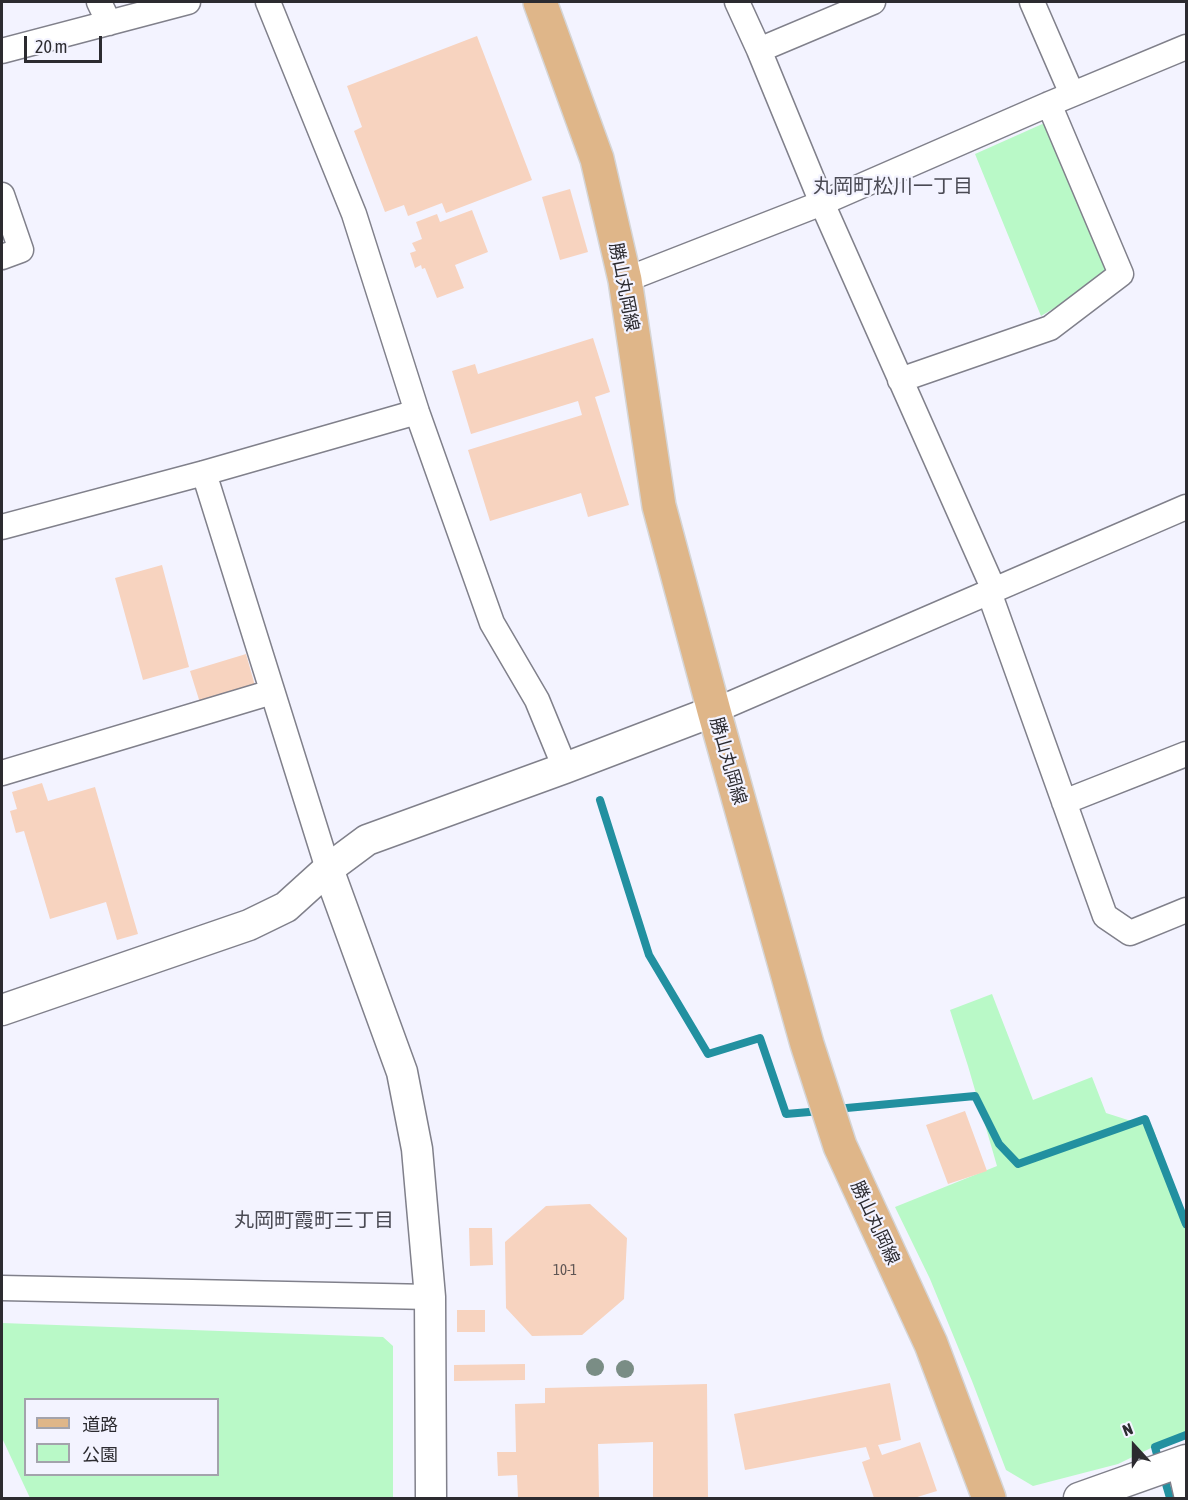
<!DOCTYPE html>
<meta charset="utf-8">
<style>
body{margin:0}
#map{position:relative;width:1188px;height:1500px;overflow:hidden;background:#f3f3ff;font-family:"Asap Condensed","Noto Sans JP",sans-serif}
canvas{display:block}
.frame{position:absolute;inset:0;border:3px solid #2c2b30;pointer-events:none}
.legend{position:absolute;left:24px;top:1398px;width:195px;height:78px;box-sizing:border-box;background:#f3f3ff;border:2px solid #a3a3ac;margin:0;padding:8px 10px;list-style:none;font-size:18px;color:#2c2b30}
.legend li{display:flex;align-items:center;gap:12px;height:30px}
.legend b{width:30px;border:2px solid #a3a3ac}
.north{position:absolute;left:1104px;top:1416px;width:60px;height:60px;-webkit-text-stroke:4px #f3f3ff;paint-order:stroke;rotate:339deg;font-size:16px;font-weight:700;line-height:24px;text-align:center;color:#2c2b30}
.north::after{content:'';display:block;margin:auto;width:21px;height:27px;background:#2c2b30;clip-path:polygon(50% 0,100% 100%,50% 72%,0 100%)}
.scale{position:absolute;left:24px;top:36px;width:78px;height:27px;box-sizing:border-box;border:3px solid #2c2b30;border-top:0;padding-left:8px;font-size:18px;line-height:21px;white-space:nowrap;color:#2c2b30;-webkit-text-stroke:4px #f3f3ff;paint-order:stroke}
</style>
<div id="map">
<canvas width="1188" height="1500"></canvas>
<div class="frame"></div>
<ul class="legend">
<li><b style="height:8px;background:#dfb689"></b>道路</li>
<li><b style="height:16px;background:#b9f9c7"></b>公園</li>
</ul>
<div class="north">N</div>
<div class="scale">20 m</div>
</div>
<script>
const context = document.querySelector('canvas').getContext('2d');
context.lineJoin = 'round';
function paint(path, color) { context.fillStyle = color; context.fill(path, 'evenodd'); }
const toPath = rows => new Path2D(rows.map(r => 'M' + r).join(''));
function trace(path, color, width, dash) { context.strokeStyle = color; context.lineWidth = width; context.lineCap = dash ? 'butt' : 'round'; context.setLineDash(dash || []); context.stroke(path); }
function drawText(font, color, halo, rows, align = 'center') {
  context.font = font + ' "Asap Condensed","Noto Sans JP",sans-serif'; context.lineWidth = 4.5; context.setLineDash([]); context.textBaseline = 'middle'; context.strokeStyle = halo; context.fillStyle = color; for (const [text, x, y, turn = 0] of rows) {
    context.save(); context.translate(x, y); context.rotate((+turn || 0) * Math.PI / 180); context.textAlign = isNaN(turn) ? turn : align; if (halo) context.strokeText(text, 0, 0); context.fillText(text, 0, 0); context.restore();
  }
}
paint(toPath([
 [1049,121,1113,273,1041,316,975,154],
 [992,994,1033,1100,1092,1077,1106,1113,1153,1128,1186,1224,1186,1431,1118,1464,1033,1486,1006,1470,972,1381,930,1279,895,1207,997,1166,968,1066,950,1010],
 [2,1323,383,1337,393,1346,393,1498,30,1498,2,1438],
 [26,1400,218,1400,218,1474,26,1474]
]), '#b9f9c7');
trace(toPath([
 [600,800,649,955,708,1054,760,1038,786,1114,821,1111],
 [836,1109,975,1096,999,1144,1018,1164,1145,1119,1186,1224],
 [1159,1462,1155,1447,1186,1435],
 [1163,1474,1170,1498]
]), '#2290a0', 8);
paint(toPath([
 [477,36,532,180,446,213,442,203,408,216,404,205,385,212,354,131,362,127,347,86],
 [570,189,588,252,560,260,542,197],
 [472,210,488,252,455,265,464,288,437,298,425,268,422,269,421,265,415,268,410,253,416,251,412,243,422,239,416,222,437,214,440,222],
 [593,338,610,392,595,397,629,505,588,517,581,493,490,521,468,450,582,415,578,401,471,434,452,371,475,364,478,374],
 [162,565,189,667,143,680,115,578],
 [246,654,256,689,201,706,190,671],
 [42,783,48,801,95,787,138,934,117,940,106,902,50,919,24,831,16,833,10,811,17,809,12,792],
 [965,1111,987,1171,948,1184,926,1125],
 [590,1204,627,1238,624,1299,582,1335,532,1336,506,1308,505,1242,546,1206],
 [469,1228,492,1228,493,1265,470,1266],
 [457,1310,485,1310,485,1332,457,1332],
 [525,1364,525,1380,454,1381,454,1365],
 [890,1383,901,1440,878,1445,882,1455,920,1442,937,1491,914,1498,874,1498,862,1462,870,1459,866,1447,745,1470,734,1414],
 [707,1384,708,1498,653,1498,653,1442,598,1444,599,1498,518,1498,517,1475,498,1476,497,1452,516,1452,515,1404,545,1403,545,1388]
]), '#f7d3bf');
const minor = toPath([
 [99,2,109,23],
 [268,2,354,214,417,412,492,623,537,700,565,768],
 [737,2,759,50,822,203,994,590],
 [1032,2,1072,94],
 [759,50,873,2],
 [2,51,188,2],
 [2,195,21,250,2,257],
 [625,280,822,203,1049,104,1186,47],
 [900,380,1050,328,1121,274,1049,104],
 [204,473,328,869],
 [2,527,204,473,417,412],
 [989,592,1105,916,1130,933,1186,910],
 [714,711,1186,507],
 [2,773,272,692],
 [1064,802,1186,754],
 [2,1288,430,1297],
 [1179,1463,1186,1494]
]);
const tertiary = toPath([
 [328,869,402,1072,417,1149,430,1297,431,1498],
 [2,1010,249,925,286,907,328,869,367,840,565,768,714,711],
 [1079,1498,1186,1460]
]);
const primary = toPath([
 [540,2,597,159,625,280,659,506,714,711,807,1044,840,1146,931,1344,989,1498]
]);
trace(minor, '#80808b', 27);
trace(tertiary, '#80808b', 33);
trace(primary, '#d5d5d6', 36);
trace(minor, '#fff', 24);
trace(tertiary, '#fff', 30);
trace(primary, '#dfb689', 33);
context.fillStyle = '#7a8d85';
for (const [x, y] of [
 [595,1367],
 [625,1369]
]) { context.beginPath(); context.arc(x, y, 9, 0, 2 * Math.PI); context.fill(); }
drawText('15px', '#5f5554', null, [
 ["10-1",565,1270]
]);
drawText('18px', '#2c2b30', '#f3f3ff', [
 ["勝山丸岡線",624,287,79],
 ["勝山丸岡線",728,761,74],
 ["勝山丸岡線",875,1223,65]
]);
drawText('20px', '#4a4a54', '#f3f3ff', [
 ["丸岡町松川一丁目",893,187],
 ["丸岡町霞町三丁目",314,1221]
]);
</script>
